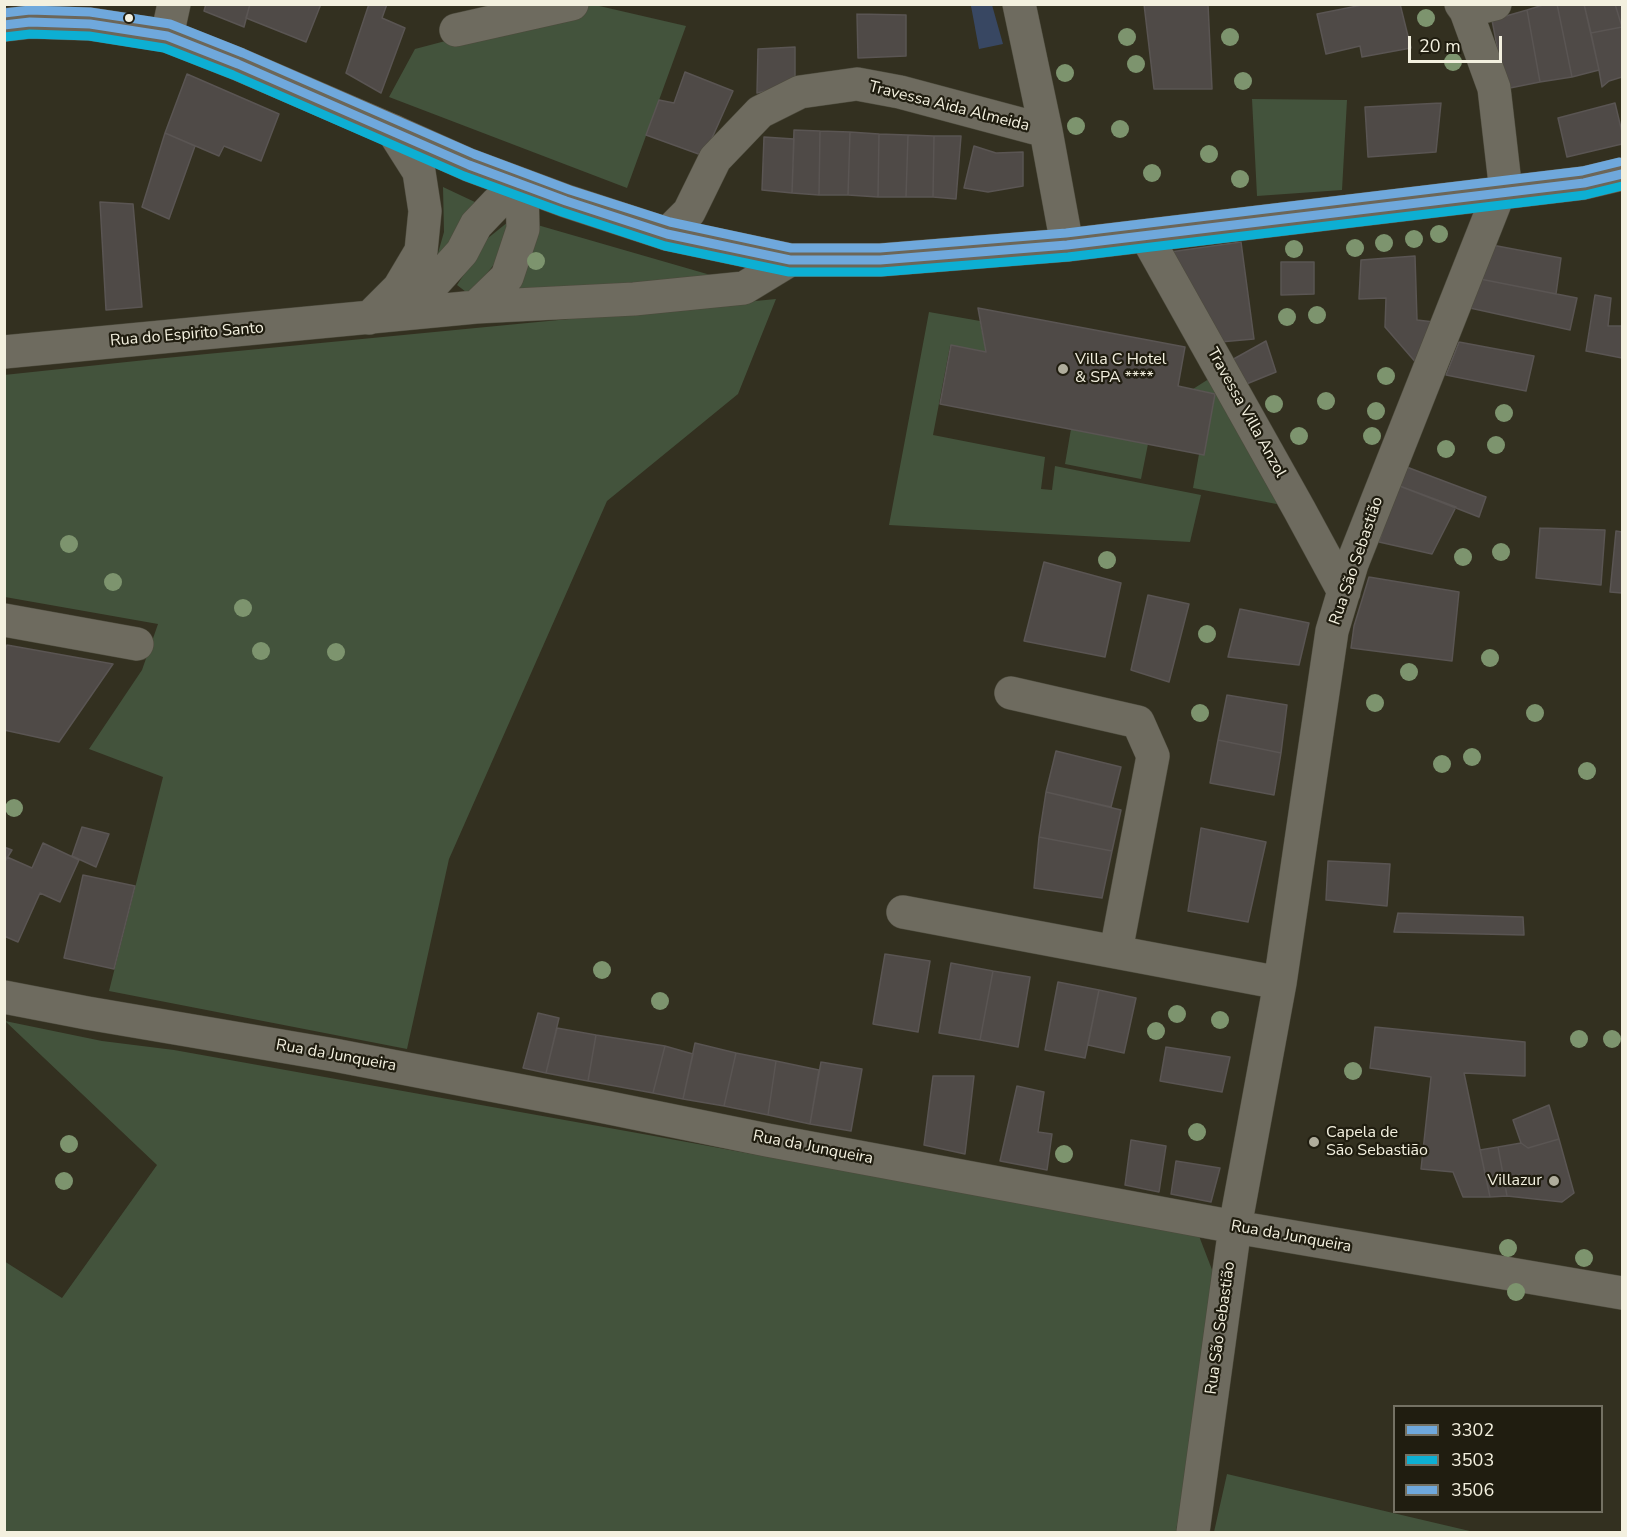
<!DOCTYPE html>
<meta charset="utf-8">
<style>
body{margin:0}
#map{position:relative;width:1627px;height:1537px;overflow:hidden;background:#333020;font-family:"Nunito Sans",sans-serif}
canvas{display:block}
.frame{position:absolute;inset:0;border:6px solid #f3f0df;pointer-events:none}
.legend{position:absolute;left:1393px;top:1405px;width:210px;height:108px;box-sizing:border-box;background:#201d10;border:2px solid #747163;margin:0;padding:8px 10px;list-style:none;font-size:18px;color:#f3f0df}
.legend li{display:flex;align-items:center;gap:12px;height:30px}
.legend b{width:30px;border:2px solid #747163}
.scale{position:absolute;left:1408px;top:36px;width:94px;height:27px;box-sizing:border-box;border:3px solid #f3f0df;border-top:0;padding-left:8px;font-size:18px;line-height:21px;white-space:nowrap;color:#f3f0df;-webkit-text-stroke:4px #201d10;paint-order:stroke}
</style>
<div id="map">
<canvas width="1627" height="1537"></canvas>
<div class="frame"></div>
<ul class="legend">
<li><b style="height:8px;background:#6fa8dc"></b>3302</li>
<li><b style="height:8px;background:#0dafd3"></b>3503</li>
<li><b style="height:8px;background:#6fa8dc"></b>3506</li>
</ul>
<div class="scale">20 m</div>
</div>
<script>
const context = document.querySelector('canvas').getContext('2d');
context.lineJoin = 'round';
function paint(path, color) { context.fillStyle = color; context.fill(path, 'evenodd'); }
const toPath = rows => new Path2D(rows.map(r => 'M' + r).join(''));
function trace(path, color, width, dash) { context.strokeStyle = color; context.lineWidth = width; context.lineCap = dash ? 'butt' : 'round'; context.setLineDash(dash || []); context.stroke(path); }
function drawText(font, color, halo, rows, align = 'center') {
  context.font = font + ' "Nunito Sans",sans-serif'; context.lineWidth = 4.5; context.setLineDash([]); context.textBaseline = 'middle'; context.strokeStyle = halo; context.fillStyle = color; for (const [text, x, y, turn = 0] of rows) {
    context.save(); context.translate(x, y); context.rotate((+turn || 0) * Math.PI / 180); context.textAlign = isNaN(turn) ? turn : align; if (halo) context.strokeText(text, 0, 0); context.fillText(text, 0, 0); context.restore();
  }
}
paint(toPath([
 [582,5,595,5,686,26,627,188,389,97,415,49],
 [1252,99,1347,100,1342,190,1257,196],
 [443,187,477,203,434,267,444,232],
 [508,222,499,258,470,295,457,285,488,238],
 [534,224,714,276,503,296],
 [776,299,738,394,607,501,449,859,407,1049,109,991,163,777,89,749,142,670,158,624,5,597,4,375,155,359],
 [929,312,980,321,986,352,950,346,933,435,1045,457,1041,489,1052,490,1055,466,1201,495,1190,542,889,525],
 [1215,375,1287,506,1193,488,1199,454,1204,454,1215,394,1193,389],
 [1071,429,1148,444,1141,479,1065,464],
 [5,1021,102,1041,174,1050,654,1136,1199,1236,1216,1280,1176,1532,5,1532,4,1261,62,1298,157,1165],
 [1227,1474,1474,1532,1214,1532]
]), '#43533c');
paint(toPath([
 [976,5,992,5,1003,44,979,49,971,6]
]), '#384762');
const building = toPath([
 [206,4,250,4,244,27,204,11,206,4],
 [250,4,321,4,306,42,246,18,250,4],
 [369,4,387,4,382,18,405,28,381,93,346,73,369,4],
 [1144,4,1208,4,1212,89,1154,89,1144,4],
 [1367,4,1400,4,1411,48,1362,57,1360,46,1326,54,1317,14,1367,4],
 [1546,4,1557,4,1572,77,1540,82,1527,10,1546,4],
 [1557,4,1584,4,1599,70,1572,77,1557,4],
 [1584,4,1615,4,1622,27,1591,33,1584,4],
 [1615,4,1622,4,1622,27,1615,4],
 [1527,10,1540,82,1505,89,1492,20,1527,10],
 [857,14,906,15,906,56,858,58,857,14],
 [1622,27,1622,77,1609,81,1602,87,1599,70,1591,33,1622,27],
 [795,47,795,84,757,93,758,49,795,47],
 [685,72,733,91,704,156,646,135,659,100,674,103,685,72],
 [187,74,279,114,261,161,224,146,219,156,165,133,187,74],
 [1441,103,1436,152,1368,157,1365,107,1441,103],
 [1615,103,1622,132,1622,144,1567,157,1558,118,1615,103],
 [794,130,820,131,819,195,792,193,794,130],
 [820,131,850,132,848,195,819,195,820,131],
 [850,132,879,134,878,197,848,195,850,132],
 [165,133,195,146,169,219,142,207,165,133],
 [879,134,908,135,906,197,878,197,879,134],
 [908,135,934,136,933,197,906,197,908,135],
 [934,136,961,136,956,199,933,197,934,136],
 [764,137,794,139,792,193,762,190,764,137],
 [974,146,996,153,1023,152,1023,186,988,192,964,188,974,146],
 [100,202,133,204,142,307,106,310,100,202],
 [1241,242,1254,339,1220,342,1170,252,1241,242],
 [1492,245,1561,258,1556,294,1480,279,1492,245],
 [1415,256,1417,320,1434,322,1418,365,1385,327,1386,298,1359,299,1361,260,1415,256],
 [1281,262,1314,262,1314,294,1281,295,1281,262],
 [1480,279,1577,298,1570,330,1470,308,1480,279],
 [1595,295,1611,298,1608,326,1622,326,1622,358,1586,351,1595,295],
 [978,308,1185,347,1178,386,1215,394,1204,455,940,404,951,345,986,352,978,308],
 [1266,341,1276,372,1244,385,1230,361,1266,341],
 [1459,342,1534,356,1526,391,1446,375,1459,342],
 [1404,466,1486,497,1479,517,1397,485,1404,466],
 [1397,485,1456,507,1432,554,1379,542,1397,485],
 [1540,528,1605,530,1601,585,1536,578,1540,528],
 [1616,531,1622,532,1622,593,1610,592,1616,531],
 [1044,562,1121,583,1105,657,1024,641,1044,562],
 [1369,577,1459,592,1452,661,1351,648,1354,626,1369,577],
 [1148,595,1189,604,1169,682,1131,670,1148,595],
 [1240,609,1309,623,1299,665,1228,657,1240,609],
 [7,645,113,664,59,742,4,730,4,653,7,645],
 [1227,695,1287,705,1281,753,1218,740,1227,695],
 [1218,740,1281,753,1274,795,1210,783,1218,740],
 [1056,751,1121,767,1111,807,1046,792,1056,751],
 [1046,792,1121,810,1112,851,1039,837,1046,792],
 [82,827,109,834,96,867,72,856,82,827],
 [1201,828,1266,842,1248,922,1188,911,1201,828],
 [1039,837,1112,851,1102,898,1034,888,1039,837],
 [43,843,79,860,60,902,40,893,18,942,4,936,4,863,7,857,32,868,43,843],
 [4,847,12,850,4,863,4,847],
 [1328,861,1390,864,1387,906,1326,900,1328,861],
 [83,875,135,886,114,969,64,958,83,875],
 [1398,913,1523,917,1524,935,1394,932,1398,913],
 [885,954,930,961,918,1032,873,1024,885,954],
 [951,963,993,971,980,1040,939,1033,951,963],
 [993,971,1030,977,1018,1047,980,1040,993,971],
 [1058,982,1099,990,1085,1058,1045,1050,1058,982],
 [1099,990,1136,998,1124,1053,1088,1045,1099,990],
 [538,1013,559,1018,546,1073,523,1068,538,1013],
 [1375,1027,1525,1042,1525,1076,1464,1073,1490,1197,1463,1197,1453,1172,1421,1169,1431,1077,1370,1068,1375,1027],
 [557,1028,596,1035,588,1081,546,1073,557,1028],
 [596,1035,665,1046,653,1093,588,1081,596,1035],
 [695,1043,736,1053,724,1106,683,1099,695,1043],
 [665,1046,693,1054,683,1099,653,1093,665,1046],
 [1166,1047,1230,1057,1222,1092,1160,1081,1166,1047],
 [736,1053,776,1061,768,1115,724,1106,736,1053],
 [776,1061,819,1070,810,1124,768,1115,776,1061],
 [821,1062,862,1069,851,1131,810,1124,821,1062],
 [933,1076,974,1076,965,1154,924,1145,933,1076],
 [1017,1086,1044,1092,1038,1132,1052,1134,1047,1170,1000,1161,1017,1086],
 [1549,1105,1559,1139,1528,1148,1521,1143,1513,1120,1549,1105],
 [1559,1139,1574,1193,1562,1202,1507,1196,1498,1147,1521,1143,1528,1148,1559,1139],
 [1131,1140,1166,1146,1159,1192,1125,1185,1131,1140],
 [1498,1147,1507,1196,1490,1197,1480,1150,1498,1147],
 [1176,1161,1220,1168,1211,1202,1171,1194,1176,1161]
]);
paint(building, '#4f4a47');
trace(building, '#5a5553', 1.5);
const minor = toPath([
 [1019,4,1046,131,1067,245],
 [1461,4,1466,11,1494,88,1506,192],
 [1466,11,1495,4],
 [456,30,572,4],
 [167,36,174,4],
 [667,234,689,212,715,159,760,112,800,92,857,84,900,92,1046,131],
 [1146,236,1299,509,1344,592],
 [476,307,507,277,523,229,522,185],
 [387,310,426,292,462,252,476,225,497,203,522,185],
 [369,318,399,288,421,251,425,211,419,172,393,131],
 [4,352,476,307,634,299,744,288,790,260],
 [4,620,137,644],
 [1011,693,1138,722,1153,756,1116,951],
 [903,912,1280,983],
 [4,997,87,1013,334,1055,595,1105,767,1140,1235,1227,1622,1293],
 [1193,1532,1235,1227,1280,983,1332,631,1352,564,1499,193]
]);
const major = toPath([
 [4,25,30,22,90,24,167,36,238,64,393,131,469,165,566,201,667,234,790,260,880,260,1067,245,1584,183,1622,174]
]);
trace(minor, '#4d4b3d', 34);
trace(major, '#4d4b3d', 34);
trace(minor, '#6e6b5f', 33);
trace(major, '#6c6658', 33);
trace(toPath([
 [4,25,30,22,90,24,167,36,238,64,469,165,566,201,667,234,790,260,880,260,1067,245,1584,183,1622,174]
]), '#6fa8dc', 9);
trace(toPath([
 [5,37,30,34,89,36,164,48,233,75,464,176,562,212,665,246,789,272,881,272,1068,257,1585,195,1622,186]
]), '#0dafd3', 9);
trace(toPath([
 [4,13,30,10,90,12,170,24,243,53,474,154,570,190,670,222,791,248,880,248,1066,233,1582,171,1619,162]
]), '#6fa8dc', 9);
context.fillStyle = '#7d946e';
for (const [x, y] of [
 [1426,18],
 [1127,37],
 [1230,37],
 [1453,62],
 [1136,64],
 [1065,73],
 [1243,81],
 [1076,126],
 [1120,129],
 [1209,154],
 [1152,173],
 [1240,179],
 [1439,234],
 [1414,239],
 [1384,243],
 [1355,248],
 [1294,249],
 [536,261],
 [1317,315],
 [1287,317],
 [1386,376],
 [1326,401],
 [1274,404],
 [1376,411],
 [1504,413],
 [1299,436],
 [1372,436],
 [1496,445],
 [1446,449],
 [69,544],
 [1501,552],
 [1463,557],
 [1107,560],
 [113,582],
 [243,608],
 [1207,634],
 [261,651],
 [336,652],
 [1490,658],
 [1409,672],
 [1375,703],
 [1200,713],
 [1535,713],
 [1472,757],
 [1442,764],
 [1587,771],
 [14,808],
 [602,970],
 [660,1001],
 [1177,1014],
 [1220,1020],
 [1156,1031],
 [1579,1039],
 [1612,1039],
 [1353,1071],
 [1197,1132],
 [69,1144],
 [1064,1154],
 [64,1181],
 [1508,1248],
 [1584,1258],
 [1516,1292]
]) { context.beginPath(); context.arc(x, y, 9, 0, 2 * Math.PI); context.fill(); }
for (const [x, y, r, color] of [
 [129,18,5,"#f3f0df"],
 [1063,369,6,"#b0ad9c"],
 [1314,1142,6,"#b0ad9c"],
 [1554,1181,6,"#b0ad9c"]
]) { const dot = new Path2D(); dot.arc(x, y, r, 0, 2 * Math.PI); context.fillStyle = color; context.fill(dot); trace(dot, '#201d10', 2); }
drawText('16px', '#f3f0df', '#201d10', [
 ["Travessa Aida Almeida",949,107,14],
 ["Rua do Espirito Santo",187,335,-5],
 ["Travessa Villa Anzol",1246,413,61],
 ["Rua São Sebastião",1357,561,-71],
 ["Rua da Junqueira",336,1056,10],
 ["Rua da Junqueira",813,1148,11],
 ["Rua da Junqueira",1291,1237,10],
 ["Rua São Sebastião",1221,1328,-82]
]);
drawText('16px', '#f3f0df', '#201d10', [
 ["Villa C Hotel",1075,360],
 ["& SPA ****",1075,378],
 ["Capela de",1326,1133],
 ["São Sebastião",1326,1151],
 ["Villazur",1542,1181,"right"]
], 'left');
</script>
